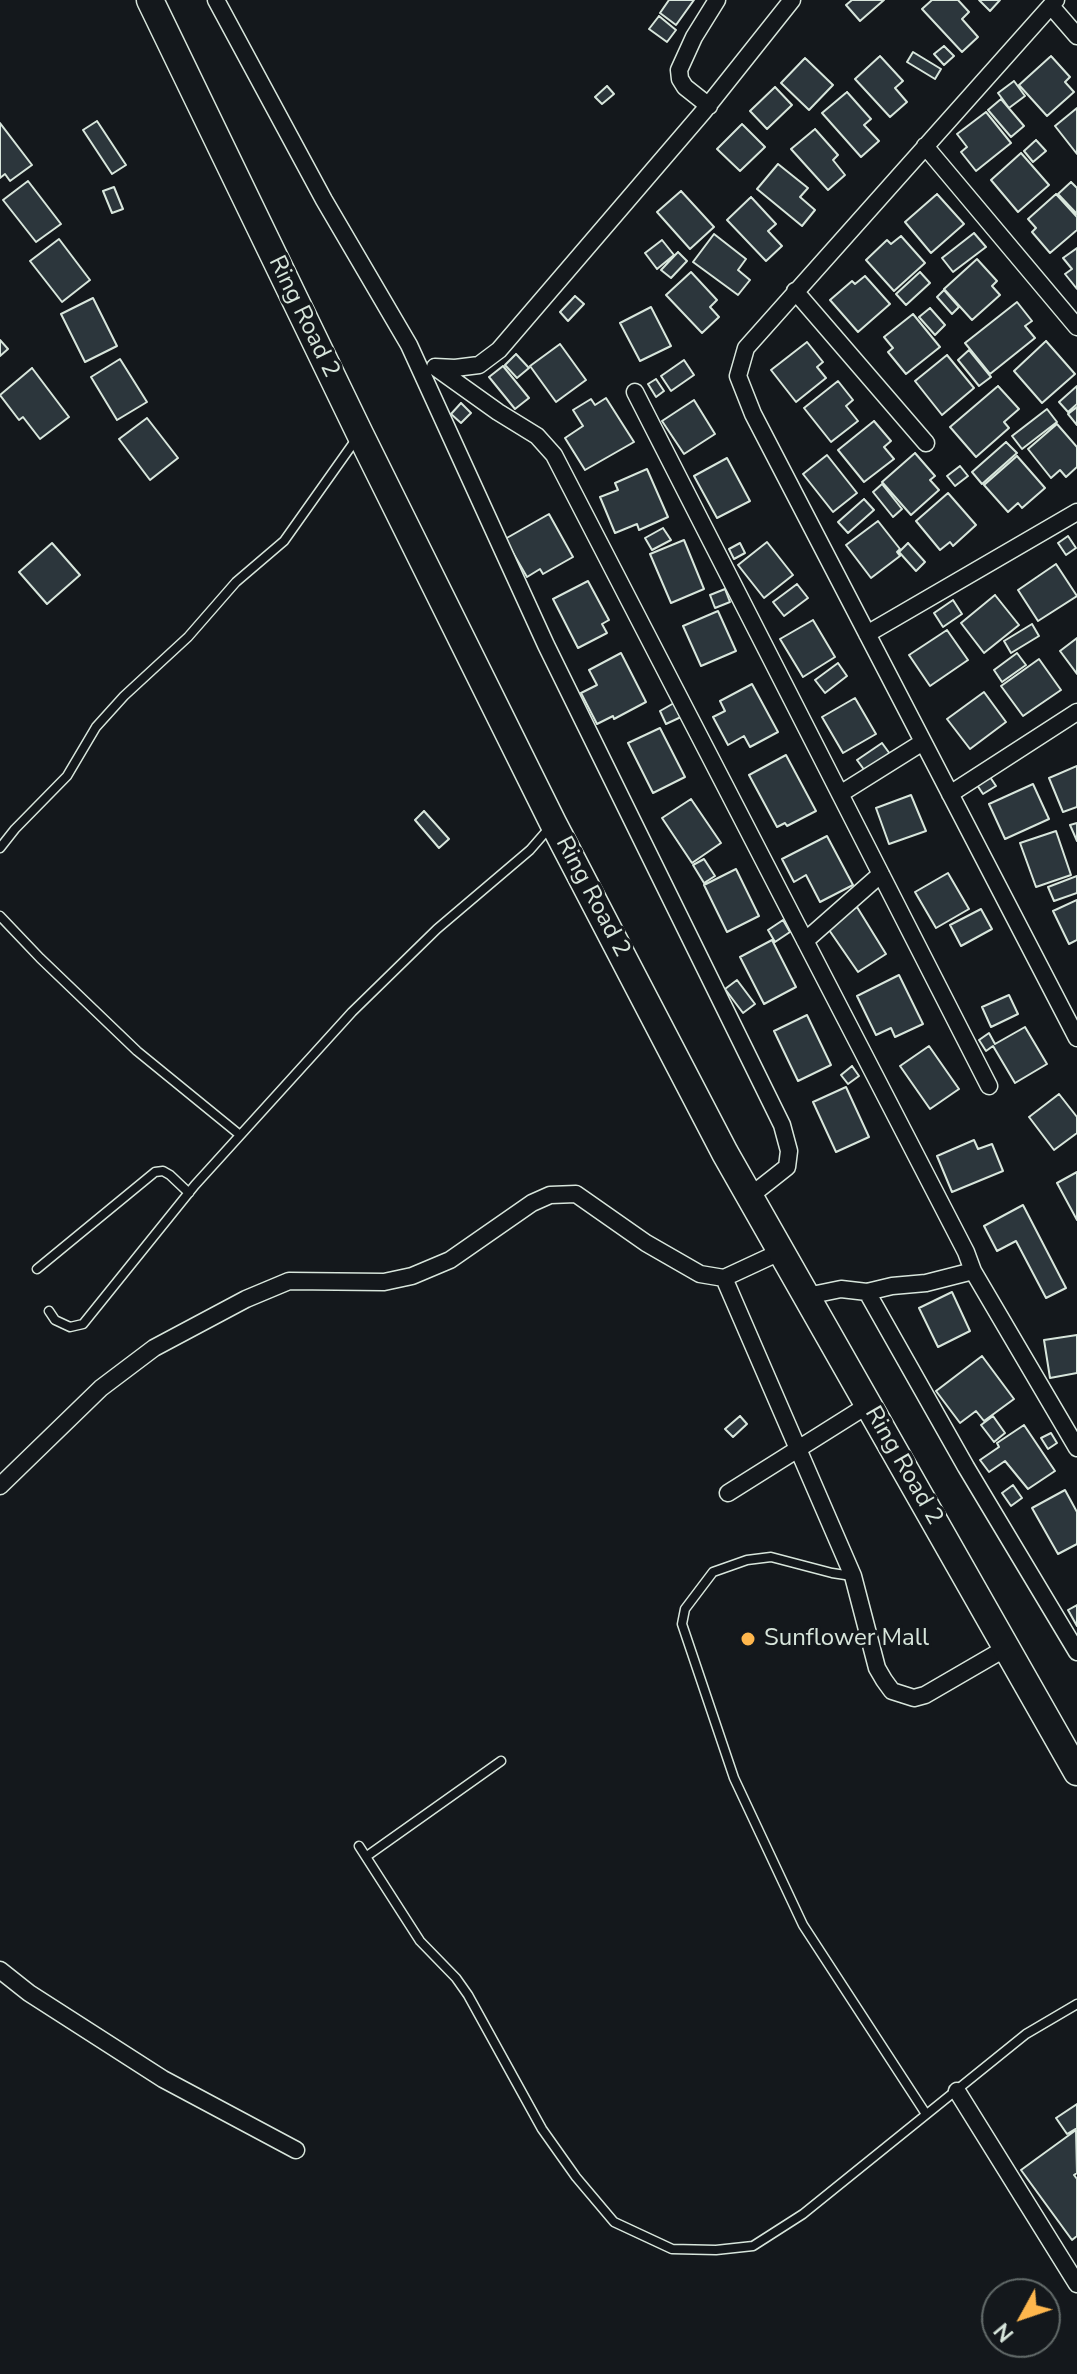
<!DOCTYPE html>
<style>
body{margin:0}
#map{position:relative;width:1077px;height:2374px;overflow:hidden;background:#14181c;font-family:"Nunito Sans",sans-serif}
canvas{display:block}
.north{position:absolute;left:981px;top:2278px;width:80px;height:80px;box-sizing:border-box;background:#14181c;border:2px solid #626a69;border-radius:50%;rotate:230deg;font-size:22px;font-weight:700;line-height:32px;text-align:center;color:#d8e6dc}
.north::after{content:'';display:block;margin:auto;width:28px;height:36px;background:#ffb74d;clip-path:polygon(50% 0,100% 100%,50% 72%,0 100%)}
</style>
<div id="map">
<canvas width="1077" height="2374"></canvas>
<div class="north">N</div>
</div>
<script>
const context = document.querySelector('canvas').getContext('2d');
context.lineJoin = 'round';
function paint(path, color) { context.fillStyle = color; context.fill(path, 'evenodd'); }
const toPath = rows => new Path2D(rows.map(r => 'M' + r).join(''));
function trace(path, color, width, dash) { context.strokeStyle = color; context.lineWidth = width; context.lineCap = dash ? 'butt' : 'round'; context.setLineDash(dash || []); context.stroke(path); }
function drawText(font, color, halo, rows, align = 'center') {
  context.font = font + ' "Nunito Sans",sans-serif'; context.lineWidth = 6; context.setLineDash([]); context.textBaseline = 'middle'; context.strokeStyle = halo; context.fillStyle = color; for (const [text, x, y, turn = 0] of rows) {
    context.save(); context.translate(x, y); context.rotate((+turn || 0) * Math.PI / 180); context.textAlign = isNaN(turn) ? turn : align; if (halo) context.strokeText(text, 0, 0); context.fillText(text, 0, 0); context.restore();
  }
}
const building = toPath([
 [669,0,694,0,676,25,660,13,669,0],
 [852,0,884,0,860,21,846,5,852,0],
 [932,0,958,0,969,12,962,19,978,37,962,52,922,9,932,0],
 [979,0,1000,0,990,11,979,0],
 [659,16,676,30,667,42,649,29,659,16],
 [944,46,954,56,944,65,934,54,944,46],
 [913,52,941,69,935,79,907,62,913,52],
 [880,56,903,81,895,88,907,102,890,117,855,79,880,56],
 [1051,56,1070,77,1065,82,1074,92,1047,116,1019,85,1051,56],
 [805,58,833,85,809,110,781,83,805,58],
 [1014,81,1025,96,1009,108,998,93,1014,81],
 [607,86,614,94,602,104,595,97,607,86],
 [775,87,792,105,767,129,750,111,775,87],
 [847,92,871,119,864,125,879,141,861,157,822,113,847,92],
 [1001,99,1024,126,1011,137,988,110,1001,99],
 [1077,108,1077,154,1055,126,1077,108],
 [986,112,1011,143,976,171,961,152,967,147,957,134,986,112],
 [97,121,126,165,112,174,83,130,97,121],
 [0,123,32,165,10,181,5,174,0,178,0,123],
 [742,124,765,147,740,171,717,149,742,124],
 [815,129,838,155,833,160,845,175,828,190,791,149,815,129],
 [1036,140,1046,151,1033,162,1024,151,1036,140],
 [1021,153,1049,185,1018,212,991,180,1021,153],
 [778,164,808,188,800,197,815,210,802,226,757,189,778,164],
 [28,181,61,224,36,242,3,200,28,181],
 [1071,182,1077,188,1077,214,1058,194,1071,182],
 [114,187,123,209,112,213,103,191,114,187],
 [681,191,714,227,690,249,657,212,681,191],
 [937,194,964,224,931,253,905,222,937,194],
 [1056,194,1077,217,1077,230,1050,253,1032,232,1036,228,1028,219,1056,194],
 [751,197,776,224,768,231,782,246,766,261,727,220,751,197],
 [974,233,986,247,953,272,942,258,974,233],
 [714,234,746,259,738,270,750,280,738,295,693,262,714,234],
 [901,236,925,263,894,291,866,260,887,240,891,244,901,236],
 [59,239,90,280,62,302,30,261,59,239],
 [662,240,674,255,657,269,645,253,662,240],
 [1077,248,1077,289,1065,274,1072,269,1063,258,1077,248],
 [678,252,687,261,671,278,661,270,678,252],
 [977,259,997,281,992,286,1000,295,972,320,944,289,977,259],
 [691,272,717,300,710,307,719,317,702,333,666,295,691,272],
 [920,272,930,283,906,305,896,294,920,272],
 [865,276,890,304,858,332,830,300,852,281,855,284,865,276],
 [944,290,959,307,952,314,937,297,944,290],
 [575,296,584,304,568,321,560,312,575,296],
 [93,298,117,346,85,362,61,314,93,298],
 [1017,302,1032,321,1025,326,1035,338,990,374,965,343,1017,302],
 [651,307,671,346,640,361,620,323,651,307],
 [930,308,945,325,935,335,919,317,930,308],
 [913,314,940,347,906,374,888,352,893,348,884,337,913,314],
 [0,340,8,349,0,356,0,340],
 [1046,341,1075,374,1042,403,1014,371,1046,341],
 [807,342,823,362,817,367,826,378,796,402,771,370,807,342],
 [560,344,586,380,556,402,530,366,560,344],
 [969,350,991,377,979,386,958,360,969,350],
 [516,354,529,368,517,378,505,365,516,354],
 [947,355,974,388,942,415,915,381,947,355],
 [120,359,147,402,117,420,91,377,120,359],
 [684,360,694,375,671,391,661,376,684,360],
 [503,366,529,398,515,409,489,377,503,366],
 [32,368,69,417,40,439,23,417,19,420,0,395,32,368],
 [656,379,664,391,656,397,648,384,656,379],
 [838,381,853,400,846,406,858,421,831,442,804,408,838,381],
 [998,386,1019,409,1004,422,1009,428,976,457,950,427,998,386],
 [1077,386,1077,404,1068,412,1059,402,1077,386],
 [606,398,634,442,585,470,565,438,583,426,573,410,591,399,595,405,606,398],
 [694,400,715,434,684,454,662,421,694,400],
 [461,403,471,413,461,423,451,414,461,403],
 [1077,407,1077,425,1068,414,1077,407],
 [1047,409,1057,422,1022,449,1012,436,1047,409],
 [147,418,178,458,150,480,119,439,147,418],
 [874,421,891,441,884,447,894,459,864,482,838,450,874,421],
 [1057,424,1077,447,1077,467,1066,477,1060,470,1051,478,1028,449,1057,424],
 [1006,442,1017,453,982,484,972,472,1006,442],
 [915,453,935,476,930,480,939,490,911,515,882,482,915,453],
 [827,455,857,493,833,512,803,474,827,455],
 [1017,456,1045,488,1022,508,1018,503,1008,512,984,485,1017,456],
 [727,458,750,501,717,518,694,476,727,458],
 [960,466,968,476,955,486,947,476,960,466],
 [647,469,668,517,639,530,637,524,615,533,600,497,618,490,615,483,647,469],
 [882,484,902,509,893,517,873,492,882,484],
 [948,493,976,525,953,546,950,542,940,550,916,521,948,493],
 [864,499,874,510,848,533,838,522,864,499],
 [549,514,573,557,543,574,540,569,527,577,505,539,549,514],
 [878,521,900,549,897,552,900,556,871,578,846,545,878,521],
 [663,528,671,540,652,550,645,538,663,528],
 [1068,536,1076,548,1066,555,1058,543,1068,536],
 [684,540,704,589,671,603,650,554,684,540],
 [767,542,793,575,764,598,738,565,767,542],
 [52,543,80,575,47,604,19,572,52,543],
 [740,543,745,553,734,559,729,549,740,543],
 [908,543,925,562,916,571,899,552,908,543],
 [1056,564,1077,596,1038,621,1018,590,1056,564],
 [588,581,609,620,602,624,607,633,578,648,553,599,588,581],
 [797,584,808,598,784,616,773,602,797,584],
 [725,589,730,602,715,608,710,595,725,589],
 [995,595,1019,625,984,653,961,623,995,595],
 [953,600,962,614,943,627,934,613,953,600],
 [718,611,736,651,701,666,683,626,718,611],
 [813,620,835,657,803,677,780,639,813,620],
 [1032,624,1039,636,1011,653,1004,641,1032,624],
 [947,630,968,660,930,686,909,655,947,630],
 [1077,638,1077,674,1060,651,1077,638],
 [621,653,646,702,614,719,613,716,597,724,581,693,597,685,589,670,621,653],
 [1017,653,1026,665,1002,682,994,670,1017,653],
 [1039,659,1061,690,1023,716,1001,686,1039,659],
 [838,663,847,676,825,693,815,680,838,663],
 [752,684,778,732,750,747,744,736,728,745,713,717,725,711,720,701,752,684],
 [984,692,1006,722,970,749,947,719,984,692],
 [855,698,876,734,843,753,822,717,855,698],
 [674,703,681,717,666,724,660,711,674,703],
 [660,728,685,777,653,793,628,743,660,728],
 [882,743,890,754,865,771,857,760,882,743],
 [786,755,816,811,787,826,785,823,777,827,749,775,786,755],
 [1077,766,1077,807,1063,812,1049,778,1077,766],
 [990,777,996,786,983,794,977,785,990,777],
 [1033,784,1049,819,1005,839,989,804,1033,784],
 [911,795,926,831,889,844,876,808,911,795],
 [691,799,721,843,692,863,662,818,691,799],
 [424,811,449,839,439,848,415,820,424,811],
 [1077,823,1077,841,1070,825,1077,823],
 [1056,831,1071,875,1036,887,1020,843,1056,831],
 [827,836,853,885,820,902,806,875,794,882,782,859,827,836],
 [704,859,715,876,704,883,693,865,704,859],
 [736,869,759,916,727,932,704,885,736,869],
 [948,873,969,909,936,928,915,892,948,873],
 [1077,876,1077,893,1054,901,1048,887,1077,876],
 [1077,900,1077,940,1069,944,1053,911,1077,900],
 [857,907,886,954,858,972,827,927,857,907],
 [981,909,992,929,961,946,950,925,981,909],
 [783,920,790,932,775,942,768,930,783,920],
 [772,940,796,987,764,1004,740,957,772,940],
 [899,975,923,1024,895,1037,891,1028,876,1035,857,996,899,975],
 [737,980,755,1004,743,1013,725,989,737,980],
 [1009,995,1018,1014,991,1027,982,1007,1009,995],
 [807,1015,831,1065,798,1081,774,1031,807,1015],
 [1025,1027,1047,1064,1015,1083,993,1046,986,1051,979,1040,989,1033,995,1044,1025,1027],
 [929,1046,959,1089,930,1109,900,1066,929,1046],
 [852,1066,859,1076,848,1084,841,1075,852,1066],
 [846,1087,869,1137,836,1152,813,1102,846,1087],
 [1059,1094,1077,1117,1077,1133,1054,1150,1029,1117,1059,1094],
 [974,1140,978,1149,992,1144,1003,1171,952,1192,937,1156,974,1140],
 [1077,1172,1077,1220,1057,1183,1077,1172],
 [1023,1205,1066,1288,1046,1298,1016,1241,997,1251,984,1226,1023,1205],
 [952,1292,970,1331,938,1347,919,1308,952,1292],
 [1077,1335,1077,1373,1050,1378,1044,1340,1077,1335],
 [982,1356,1014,1399,984,1421,976,1411,960,1423,936,1391,982,1356],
 [740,1416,747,1424,733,1437,725,1429,740,1416],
 [993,1416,1005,1433,994,1442,981,1425,993,1416],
 [1024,1425,1055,1471,1028,1489,1005,1461,989,1472,980,1460,999,1447,997,1443,1024,1425],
 [1051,1433,1057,1443,1048,1449,1041,1438,1051,1433],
 [1013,1485,1022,1498,1011,1506,1002,1493,1013,1485],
 [1065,1490,1077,1512,1077,1544,1058,1554,1032,1508,1065,1490],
 [1077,1605,1077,1626,1068,1610,1077,1605],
 [1077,2104,1077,2128,1067,2134,1056,2118,1077,2104],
 [1076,2130,1077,2173,1074,2175,1077,2179,1077,2236,1072,2240,1021,2170,1076,2130]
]);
paint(building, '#2c363c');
trace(building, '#d8e6dc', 2);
const service = toPath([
 [0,848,15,829,67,776,96,727,124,696,188,637,236,582,284,541,357,438],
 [0,916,40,958,137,1051,240,1135],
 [37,1269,155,1172,163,1171,170,1175,189,1193],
 [49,1311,55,1320,70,1327,83,1324,195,1185,352,1012,437,929,530,850,550,827],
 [852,1576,832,1573,771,1557,747,1560,713,1572,685,1609,682,1624,734,1778,803,1925,926,2114],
 [359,1846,420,1941,456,1978,468,1995,542,2129,576,2177,614,2222,672,2249,716,2250,753,2246,803,2214,1026,2034,1077,2004],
 [367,1856,501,1761]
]);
const minor = toPath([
 [216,0,324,200,409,345,546,645,782,1125,789,1151,787,1167,749,1197],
 [1056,0,746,348,738,376,753,414,1077,1038],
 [1051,6,1077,36],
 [709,106,685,87,680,79,679,70,694,37,717,0],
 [925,146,1077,327],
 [795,291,926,443],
 [435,367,498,412,537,436,554,455,966,1252,973,1271,1077,1448],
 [435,367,455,368,479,365,499,350,703,112,792,0],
 [635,392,989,1086],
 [867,634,1077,512],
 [840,794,923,742],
 [950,794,1077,712],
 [805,941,881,874],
 [724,1278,853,1576,877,1668,884,1680,892,1691,914,1698,925,1695,1006,1648],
 [867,1292,966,1467,1077,1652],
 [807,1296,841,1289,867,1292,892,1286,926,1283,973,1271],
 [0,1486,101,1388,154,1348,246,1299,289,1281,384,1282,412,1276,450,1260,532,1203,550,1195,576,1194,646,1243,700,1274,724,1278,780,1252],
 [728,1493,868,1405],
 [0,1970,29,1993,163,2079,296,2150],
 [957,2091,1077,2284]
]);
const primary = toPath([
 [150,0,360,434,553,823,725,1153,1077,1772]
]);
trace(service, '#d8e6dc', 11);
trace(minor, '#d8e6dc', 19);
trace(primary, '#d8e6dc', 29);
trace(service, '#14181c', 8);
trace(minor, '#14181c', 16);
trace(primary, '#14181c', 26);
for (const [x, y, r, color] of [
 [748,1639,8,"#ffb74d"]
]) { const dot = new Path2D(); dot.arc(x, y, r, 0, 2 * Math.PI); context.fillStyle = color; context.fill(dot); trace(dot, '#14181c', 3); }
drawText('24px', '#d8e6dc', '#14181c', [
 ["Ring Road 2",303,317,64],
 ["Ring Road 2",592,897,62],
 ["Ring Road 2",903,1466,60]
]);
drawText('24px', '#d8e6dc', '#14181c', [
 ["Sunflower Mall",764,1639]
], 'left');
</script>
